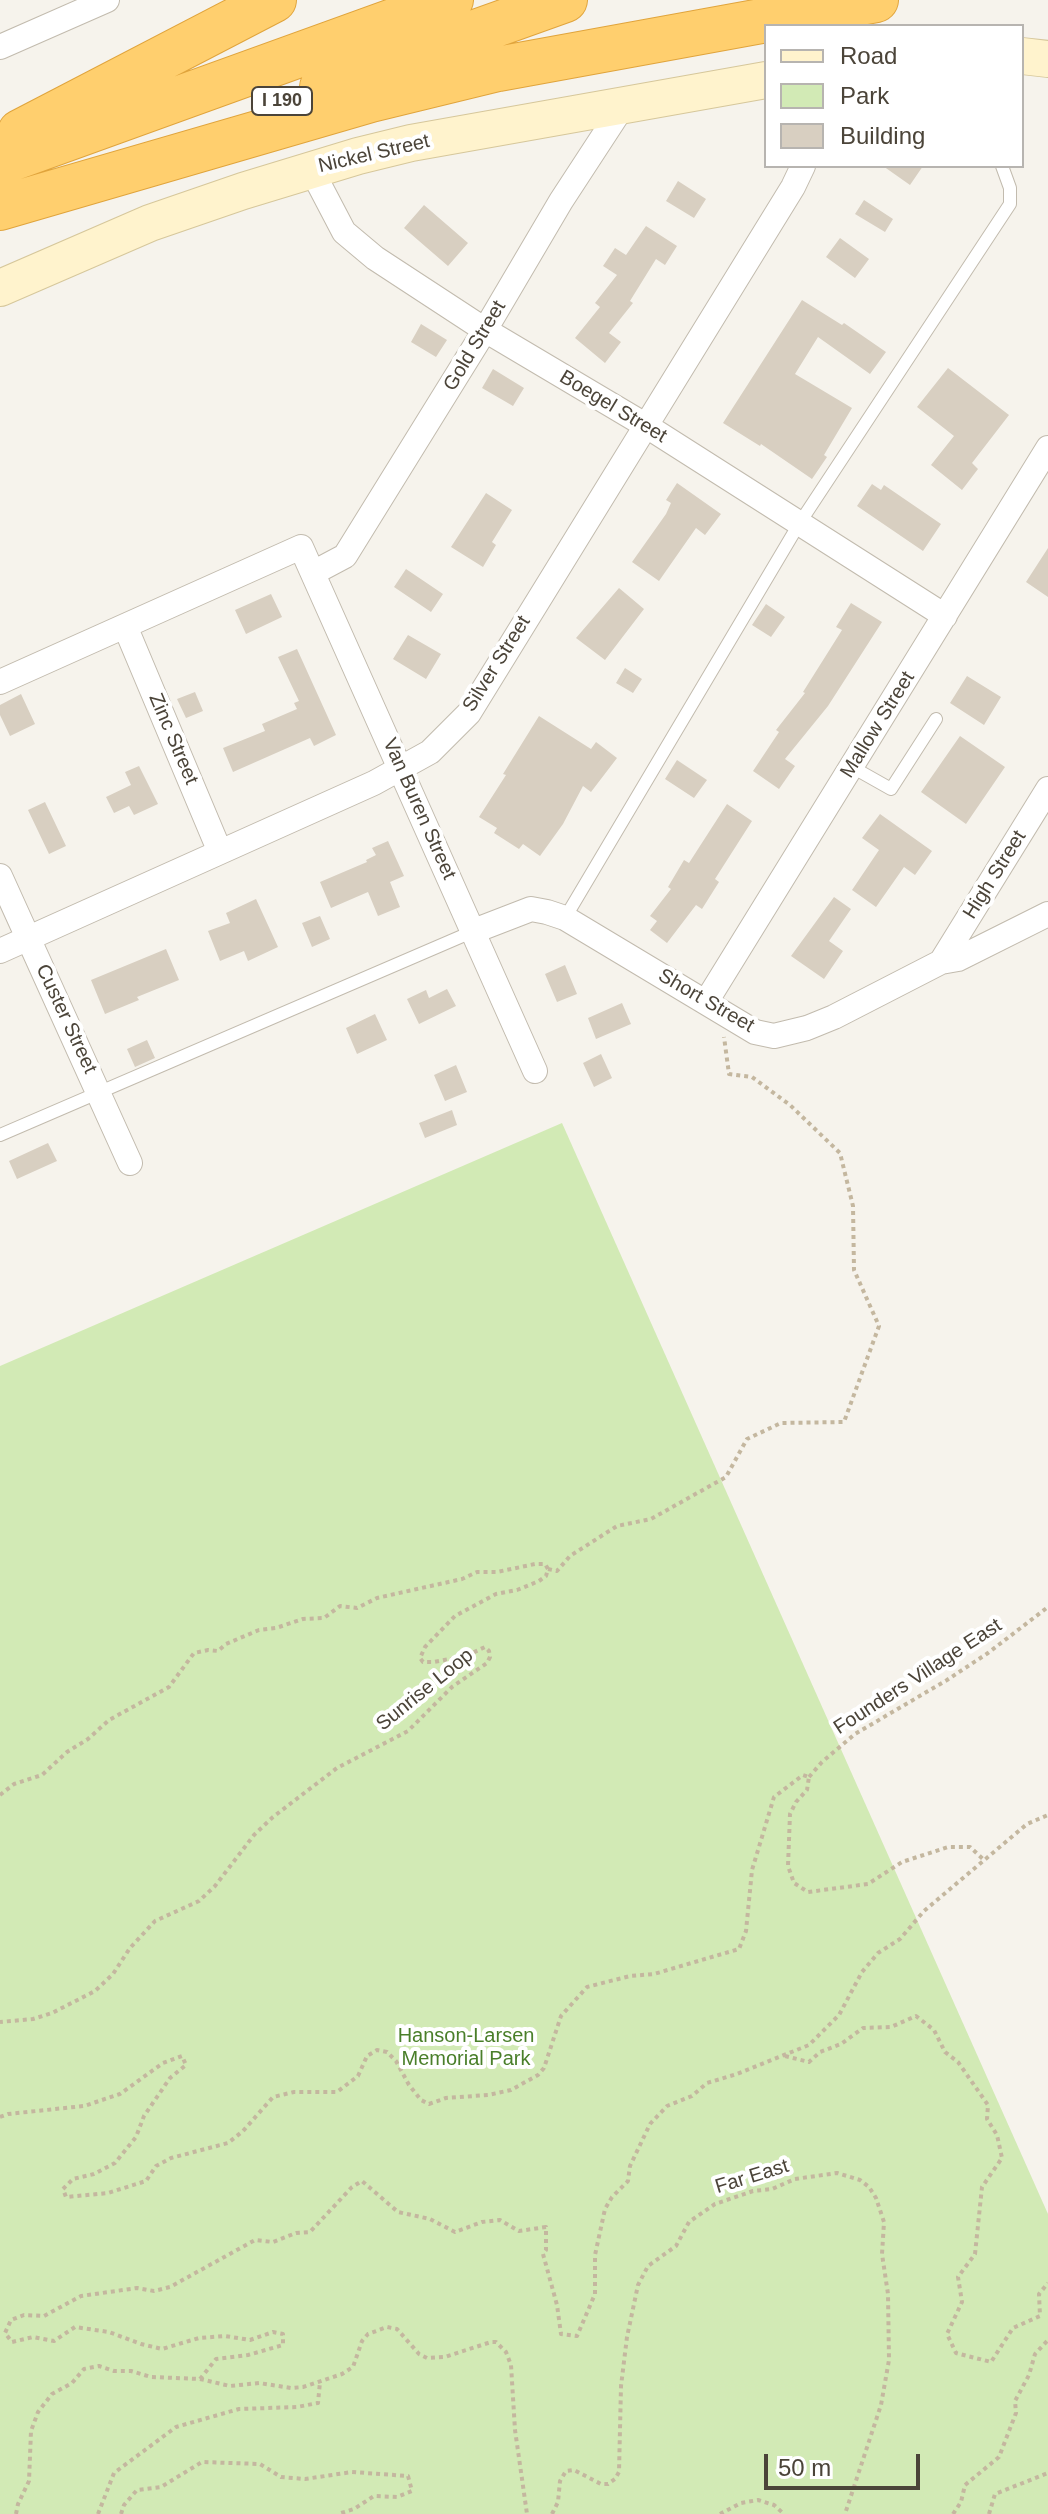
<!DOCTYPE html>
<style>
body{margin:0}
#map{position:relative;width:1048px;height:2514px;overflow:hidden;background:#f6f3ec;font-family:Arial,sans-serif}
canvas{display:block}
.legend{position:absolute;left:764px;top:24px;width:260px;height:144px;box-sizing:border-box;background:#fff;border:2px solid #b7b4b0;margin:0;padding:10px 14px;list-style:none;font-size:24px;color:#4b4439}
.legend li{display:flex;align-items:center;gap:16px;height:40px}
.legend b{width:40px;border:2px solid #b7b4b0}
.scale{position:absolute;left:764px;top:2454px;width:156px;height:36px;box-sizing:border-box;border:4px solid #4b4439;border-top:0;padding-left:10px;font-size:24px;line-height:28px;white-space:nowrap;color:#4b4439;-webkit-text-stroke:6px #fff;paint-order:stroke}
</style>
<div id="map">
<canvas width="1048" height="2514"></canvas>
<ul class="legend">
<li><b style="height:10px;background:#fff3cd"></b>Road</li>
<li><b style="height:22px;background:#d2eab5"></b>Park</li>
<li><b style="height:22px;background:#d8cfc1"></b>Building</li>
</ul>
<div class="scale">50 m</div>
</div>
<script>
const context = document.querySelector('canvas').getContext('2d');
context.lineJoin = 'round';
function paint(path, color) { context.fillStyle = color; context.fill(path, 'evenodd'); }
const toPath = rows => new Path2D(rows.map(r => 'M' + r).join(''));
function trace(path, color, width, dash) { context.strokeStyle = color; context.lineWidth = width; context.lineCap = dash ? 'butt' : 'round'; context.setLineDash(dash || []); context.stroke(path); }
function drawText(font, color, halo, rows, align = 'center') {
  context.font = font + ' Arial,sans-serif'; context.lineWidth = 8; context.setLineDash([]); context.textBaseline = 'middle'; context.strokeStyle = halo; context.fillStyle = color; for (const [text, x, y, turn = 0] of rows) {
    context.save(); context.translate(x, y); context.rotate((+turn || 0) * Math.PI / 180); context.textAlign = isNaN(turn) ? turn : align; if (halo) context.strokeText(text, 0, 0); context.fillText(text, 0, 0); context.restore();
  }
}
paint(toPath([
 [562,1123,1048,2214,1048,2514,0,2514,0,1366]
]), '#d2eab5');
paint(toPath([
 [883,166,923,166,910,185],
 [678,181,706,199,694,218,666,201],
 [864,200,893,219,885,232,855,214],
 [424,205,468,243,448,266,404,228],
 [646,226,677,246,665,265,656,259,630,301,633,303,609,333,621,342,605,363,575,338,600,307,595,303,617,275,603,266,615,248,626,255],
 [840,238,869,259,855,278,826,257],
 [802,300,842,325,844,323,886,352,870,374,818,337,795,374,852,408,824,455,827,457,812,479,761,444,760,446,723,423],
 [421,324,447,340,436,357,411,342],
 [948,368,1009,415,972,463,978,469,962,490,931,465,954,436,917,407],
 [493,369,524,388,513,406,482,388],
 [677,483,721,514,705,535,696,528,659,581,632,562,666,514,671,503,666,500],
 [872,484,881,490,884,485,941,524,923,551,857,506],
 [486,493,512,510,492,542,496,545,483,567,451,547],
 [1048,548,1048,597,1026,582],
 [406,569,443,594,431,612,394,587],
 [619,588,644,609,605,660,576,638],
 [271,594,282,617,246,634,235,610],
 [851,603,882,622,828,706,785,759,795,766,779,789,753,771,779,732,776,730,805,693,803,692,842,630,836,627],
 [766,604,785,617,771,637,752,625],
 [408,635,441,654,426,679,393,659],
 [297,649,336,735,314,746,310,738,233,772,223,748,265,731,262,724,297,709,294,703,299,701,278,657],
 [625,668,642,679,633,693,616,683],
 [967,676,1001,697,984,725,950,703],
 [195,692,203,711,186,718,177,699],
 [21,694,35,724,10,736,0,715,0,705],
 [539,716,591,749,596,742,617,758,591,792,583,786,563,824,540,856,523,844,519,849,494,833,497,828,479,817,506,775,503,774],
 [960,736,1005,767,966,824,921,792],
 [677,760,707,780,694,798,665,779],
 [139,766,158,804,134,815,129,806,114,813,106,797,131,785,125,772],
 [45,802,66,846,49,854,28,810],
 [727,804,752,821,715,879,719,882,702,909,696,905,667,943,650,930,657,921,650,916,671,889,668,887,684,860,689,863],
 [880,814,932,851,915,875,904,867,876,907,852,890,879,850,862,838],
 [388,841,404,876,390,882,400,907,378,916,368,892,331,908,320,882,367,862,366,860,376,855,372,848],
 [834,897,851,909,829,941,843,951,824,979,791,956],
 [256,899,278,947,248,961,244,951,220,961,208,931,230,923,226,913],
 [320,916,330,939,312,947,302,923],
 [166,949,179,980,137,997,139,1000,105,1014,91,980],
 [565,965,577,994,557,1002,545,974],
 [447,989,456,1006,419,1024,407,999,426,990,429,998],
 [622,1003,631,1024,596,1039,588,1018],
 [375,1014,387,1040,357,1054,346,1028],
 [147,1040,155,1058,135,1067,127,1049],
 [601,1054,612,1078,594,1087,583,1063],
 [456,1065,467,1092,445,1101,434,1075],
 [452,1110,457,1125,425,1138,419,1123],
 [48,1143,57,1161,17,1179,9,1161]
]), '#d8cfc1');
const lane = toPath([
 [852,767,891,789,936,719],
 [565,918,799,524,1010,204,1010,188,1002,166],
 [0,1135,474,931]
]);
const street = toPath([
 [0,47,107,0],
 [311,169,344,232,375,258,485,330,645,425,945,616],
 [313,573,345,556,485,330,561,201,623,106],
 [125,626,220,852],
 [0,682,301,547,535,1071],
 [0,876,130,1163],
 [474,931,531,909,547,912,565,918,755,1032,774,1036,807,1028,834,1017,941,962,958,959,1048,914],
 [0,951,374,783,430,752,469,713,793,187,803,166],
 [941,962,1048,789],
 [706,1002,1048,448]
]);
const secondary = toPath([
 [1022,56,1048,59],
 [0,288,150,223,243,191,358,156,411,143,766,80]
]);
const highway = toPath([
 [322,87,565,0],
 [20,132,274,0],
 [0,163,451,0],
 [0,208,371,100,498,69,876,0]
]);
trace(lane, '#c2bbae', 14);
trace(street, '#c2bbae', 26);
trace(secondary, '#d6c79b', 38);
trace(highway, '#e0a43c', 46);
trace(toPath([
 [548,1569,557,1571,570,1556,617,1526,651,1519,726,1477,747,1439,781,1423,844,1422,879,1326,854,1270,853,1206,840,1153,790,1105,752,1077,729,1074,724,1037],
 [809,1777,822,1762,855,1734,947,1680,988,1653,1048,1607],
 [0,1795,14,1784,42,1775,67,1752,88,1739,109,1720,169,1687,194,1653,208,1650,218,1651,226,1644,259,1630,276,1628,303,1619,324,1618,340,1606,357,1608,377,1598,462,1579,477,1572,497,1572,535,1564,545,1564,548,1569,546,1576,539,1581,517,1590,496,1594,455,1616,425,1647,420,1658,423,1662,434,1662,466,1656,485,1647,489,1651,490,1657,487,1663,452,1687,408,1731,337,1768,273,1817,254,1835,215,1886,199,1901,155,1921,130,1948,113,1974,95,1991,52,2013,33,2019,0,2022],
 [785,2056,809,2062,820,2052,841,2044,863,2028,891,2027,916,2016,934,2030,945,2052,958,2062,988,2105,987,2119,997,2135,1002,2158,982,2187,975,2254,958,2277,962,2302,947,2334,956,2353,991,2362,1013,2328,1040,2316,1039,2294,1048,2283],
 [0,2117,8,2114,84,2106,120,2094,163,2063,182,2056,186,2065,170,2078,144,2116,136,2137,115,2163,94,2174,73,2179,63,2189,66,2197,108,2193,146,2181,156,2166,171,2158,228,2143,243,2131,273,2097,294,2092,337,2092,358,2076,367,2056,377,2050,387,2052,396,2061,409,2085,421,2100,429,2104,446,2098,488,2095,511,2090,538,2075,544,2068,561,2016,587,1987,630,1976,654,1974,739,1949,746,1931,752,1870,774,1797,803,1775,809,1777,807,1790,796,1802,790,1814,788,1866,794,1883,808,1892,868,1884,902,1862,948,1847,970,1847,984,1860],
 [200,2379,216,2359,248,2355,283,2345,283,2334,273,2332,250,2340,225,2336,199,2338,162,2349,141,2344,109,2332,75,2327,54,2341,33,2337,12,2342,5,2333,11,2320,24,2315,44,2316,81,2296,137,2288,154,2291,170,2287,255,2240,273,2242,296,2233,310,2232,352,2187,362,2181,398,2212,430,2219,455,2232,482,2222,500,2220,519,2231,546,2227,546,2250,543,2254,557,2305,561,2334,577,2336,595,2294,595,2255,605,2209,612,2197,628,2181,630,2166,650,2124,667,2106,692,2096,707,2083,737,2074,809,2045,839,2015,862,1972,878,1953,900,1939,924,1911,1027,1824,1048,1815],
 [16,2514,18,2504,29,2481,31,2431,38,2412,52,2394,72,2383,84,2369,99,2366,114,2371,131,2371,151,2377,200,2379,230,2386,259,2383,291,2388,303,2387,342,2374,353,2367,362,2341,368,2334,387,2327,397,2329,419,2354,427,2358,445,2357,491,2342,496,2342,506,2352,511,2365,515,2430,527,2514],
 [98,2514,114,2473,176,2427,239,2409,297,2407,318,2403,320,2382],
 [121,2514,124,2505,137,2490,161,2487,202,2462,260,2464,281,2477,305,2479,352,2472,408,2476,412,2491,397,2497,374,2496,354,2509,338,2514],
 [552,2514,558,2502,560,2481,566,2471,574,2470,601,2484,608,2484,615,2479,619,2472,621,2386,627,2337,638,2285,648,2266,676,2246,689,2222,715,2204,753,2191,772,2189,795,2179,837,2173,860,2180,869,2187,876,2198,884,2222,882,2254,888,2294,889,2360,881,2405,845,2514],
 [720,2514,741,2503,758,2500,774,2505,784,2514],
 [953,2514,961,2502,965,2485,999,2457,1016,2413,1015,2401,1029,2375,1035,2354,1048,2340],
 [989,2514,995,2494,1048,2473]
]), '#c4b79f', 4, [4, 4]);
trace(lane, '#fff', 12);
trace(street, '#fff', 24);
trace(secondary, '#fff3cd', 36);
trace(highway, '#ffcf6e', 44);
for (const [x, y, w] of [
 [282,101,60]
]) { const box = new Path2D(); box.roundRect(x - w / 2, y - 14, w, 28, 6); context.fillStyle = '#fff'; context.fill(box); trace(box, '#4b4439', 2); }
drawText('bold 18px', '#4b4439', null, [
 ["I 190",282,101]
]);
drawText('20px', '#4b4439', '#fff', [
 ["Nickel Street",374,154,-13],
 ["Gold Street",475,346,-59],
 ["Boegel Street",613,407,31],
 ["Silver Street",497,664,-58],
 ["Mallow Street",878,725,-58],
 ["Zinc Street",173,739,67],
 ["Van Buren Street",419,809,66],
 ["High Street",995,875,-58],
 ["Short Street",706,1001,30],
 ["Custer Street",66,1019,65],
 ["Founders Village East",918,1677,-33],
 ["Sunrise Loop",425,1690,-39],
 ["Far East",752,2177,-17]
]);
drawText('20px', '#4a7f2a', '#fff', [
 ["Hanson-Larsen",466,2036],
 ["Memorial Park",466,2059]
]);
</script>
